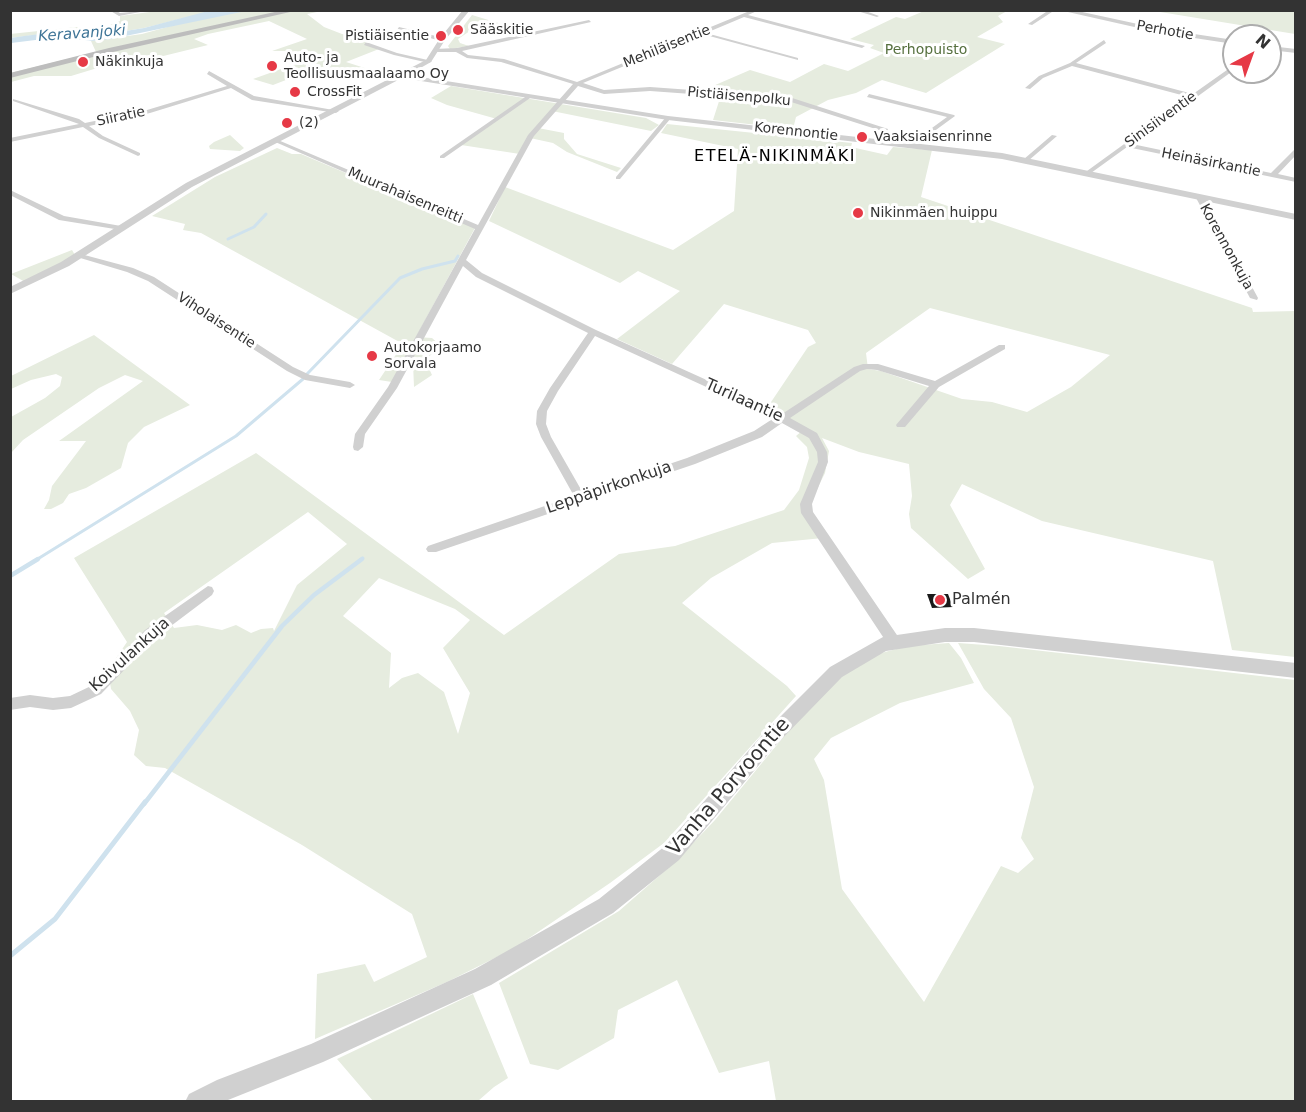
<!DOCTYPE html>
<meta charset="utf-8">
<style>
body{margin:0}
#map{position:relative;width:1306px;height:1112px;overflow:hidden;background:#fff;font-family:"DejaVu Sans",sans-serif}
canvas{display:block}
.frame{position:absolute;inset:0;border:12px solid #333;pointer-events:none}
.north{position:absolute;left:1222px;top:24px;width:60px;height:60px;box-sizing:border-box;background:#fff;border:2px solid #adadad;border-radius:50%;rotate:41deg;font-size:16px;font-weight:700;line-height:24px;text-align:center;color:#333}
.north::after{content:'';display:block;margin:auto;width:21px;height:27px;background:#e63946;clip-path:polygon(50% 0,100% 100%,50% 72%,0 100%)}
</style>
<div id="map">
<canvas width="1306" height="1112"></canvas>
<div class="frame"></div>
<div class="north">N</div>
</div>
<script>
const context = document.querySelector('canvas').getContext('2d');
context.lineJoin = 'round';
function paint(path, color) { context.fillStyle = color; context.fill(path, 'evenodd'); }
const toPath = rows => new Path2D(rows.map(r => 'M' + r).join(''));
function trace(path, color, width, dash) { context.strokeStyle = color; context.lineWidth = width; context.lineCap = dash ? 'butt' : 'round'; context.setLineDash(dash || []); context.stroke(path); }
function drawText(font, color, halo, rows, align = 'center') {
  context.font = font + ' "DejaVu Sans",sans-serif'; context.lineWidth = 6; context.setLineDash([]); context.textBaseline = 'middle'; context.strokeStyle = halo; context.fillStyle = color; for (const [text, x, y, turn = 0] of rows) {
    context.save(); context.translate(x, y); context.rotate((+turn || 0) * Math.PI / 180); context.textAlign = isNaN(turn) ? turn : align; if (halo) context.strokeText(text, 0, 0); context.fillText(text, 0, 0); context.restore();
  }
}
paint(toPath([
 [246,10,322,11,307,14,324,27,342,34,374,40,367,44,379,49,346,62,374,71,357,78,317,68,273,85,253,79,309,59,308,56,289,51,272,51,307,39,269,21,208,34,194,39,208,45,143,61,127,59,71,76,34,76,11,82,10,73,96,52,91,41,142,34,189,21],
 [157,11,212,11,144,28,113,33,73,30,11,38,10,34,29,32,77,27,105,27,120,21,120,16],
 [924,11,1007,11,998,16,1003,22,977,37,1005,44,926,93,882,80,856,93,828,100,796,117,793,129,713,120,721,95,706,89,750,70,790,82,824,64,848,71,884,53,870,48,874,45,850,39,896,17,905,19],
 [1154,11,1295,11,1295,34,1197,18],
 [472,15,528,32,517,34,496,28,470,31,458,39,460,43,469,46,450,49,448,46],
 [451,86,646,118,659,125,651,131,552,111,538,128,564,133,564,139,577,154,621,168,617,172,567,152,553,143,530,138,520,154,461,145,497,119,447,105,431,98],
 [667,124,852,143,851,147,887,155,893,147,932,150,921,197,1252,308,1253,312,1295,311,1295,657,1232,650,1213,561,1042,521,962,484,950,505,985,569,968,579,911,528,909,514,912,496,909,464,859,452,822,438,829,451,825,473,812,499,806,504,823,538,772,543,711,578,682,603,787,686,796,696,664,843,610,883,513,949,447,982,315,1039,317,974,365,964,374,982,427,957,412,914,302,845,165,768,146,766,134,755,139,730,130,711,111,689,108,670,127,642,74,558,256,453,504,635,619,554,675,546,784,510,799,490,809,458,807,447,796,436,803,430,765,411,808,347,816,343,808,330,724,304,672,364,617,339,680,291,638,271,620,283,489,221,505,187,673,250,734,211,738,149,661,133],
 [930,308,1110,355,1071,387,1027,412,992,402,962,399,881,371,868,369,866,353],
 [308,512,347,544,297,585,274,631,273,628,261,629,251,633,236,625,222,630,197,625,174,628,164,613],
 [379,578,455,609,470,620,443,648,470,693,458,734,444,692,418,673,402,678,389,688,391,653,343,616],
 [230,135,244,148,240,151,210,149,209,146,214,142],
 [277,148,292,154,301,154,475,228,416,337,432,338,441,346,425,360,432,375,414,387,413,363,401,369,392,382,379,380,403,344,201,233,183,230,185,224,152,216,215,177],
 [72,250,75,255,25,282,11,274],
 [94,335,190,405,144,427,128,443,121,468,86,488,69,494,63,503,51,509,44,509,49,500,52,486,86,441,59,441,143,381,125,375,99,388,23,440,11,453,11,417,45,398,60,386,62,377,56,374,31,380,11,389,11,376],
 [949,643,961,658,974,683,900,703,831,738,814,759,824,780,842,889,924,1002,1001,866,1018,873,1034,859,1021,838,1034,787,1011,718,984,689,958,643,999,646,1295,680,1295,1101,776,1101,769,1061,719,1073,677,980,618,1010,614,1038,558,1070,530,1064,499,983,619,911,675,862,715,820,808,707,844,674,868,658,885,652,908,646],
 [473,994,508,1078,494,1087,478,1101,373,1101,337,1059]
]), '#e6ecdf');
paint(toPath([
 [212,10,246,11,111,39,91,41,60,37,11,43,11,38,24,36,73,30,113,33,144,28]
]), '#cfe2ee');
trace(toPath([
 [228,239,254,227,266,214],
 [307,374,400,278,422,269,455,261,458,256],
 [36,560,236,436,303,379],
 [360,560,363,558]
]), '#cfe2ee', 3);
trace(toPath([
 [10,576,38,559],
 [144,804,282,626,314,595,362,559]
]), '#cfe2ee', 4.5);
trace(toPath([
 [10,956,55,919,145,802]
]), '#cfe2ee', 5);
paint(toPath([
 [927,594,948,594,953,607,932,608]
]), '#1a1a1a');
paint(toPath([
 [109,10,115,10,120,13,151,10,119,16,109,10],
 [445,10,468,10,468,11,466,12,445,10],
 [752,10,759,10,748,15,865,46,862,48,744,17,706,33,798,58,798,60,702,34,583,83,604,90,650,87,789,97,888,129,884,142,879,141,882,131,788,101,650,91,604,94,578,86,534,136,466,260,482,273,596,330,782,414,854,367,863,364,878,364,935,381,999,345,1005,345,1005,349,939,387,905,427,897,427,896,425,929,386,877,370,867,369,860,371,790,418,817,433,827,452,828,462,812,504,813,512,899,638,901,642,899,646,894,648,889,646,801,513,800,504,818,462,817,452,809,438,782,423,762,437,695,464,436,552,428,552,426,549,428,546,574,496,541,437,536,424,537,411,550,388,588,333,476,277,463,266,397,388,365,434,363,447,358,451,354,450,353,447,355,434,388,387,475,229,273,141,278,140,478,225,528,135,573,84,501,62,467,58,456,52,436,52,434,49,457,48,589,20,591,22,462,51,468,55,504,59,577,82,752,10],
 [595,336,774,418,754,431,687,458,583,493,551,437,546,424,547,411,558,391,595,336],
 [854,10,863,10,879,16,877,17,854,10],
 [1049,10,1055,10,1032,25,1028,24,1049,10],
 [399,27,444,38,445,39,442,41,397,30,399,27],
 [1104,40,1106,43,1076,63,1193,94,1234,65,1234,70,1132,144,1271,173,1296,148,1296,155,1278,174,1296,178,1296,182,1127,147,1091,173,1087,173,1087,171,1189,97,1072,66,1043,78,1030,89,1025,88,1039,76,1070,63,1104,40],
 [366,42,397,53,432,61,429,63,394,55,364,45,366,42],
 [209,71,254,96,339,111,336,113,252,100,231,88,150,113,89,126,103,136,140,153,140,155,138,156,99,138,83,127,10,142,10,138,79,124,13,101,13,99,79,119,85,123,147,110,227,86,207,74,209,71],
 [869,94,954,115,955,116,914,146,910,146,910,144,947,117,867,97,869,94],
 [528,95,533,96,444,158,440,158,440,156,528,95],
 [666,117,671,118,620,179,616,179,616,177,666,117],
 [1052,135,1057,136,1028,161,1024,161,1024,159,1052,135],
 [10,190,64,216,121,226,125,228,121,230,59,220,10,195,10,190],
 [1196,194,1203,196,1258,298,1257,300,1250,298,1195,196,1196,194],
 [77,253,133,268,154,277,293,367,310,375,350,382,355,385,350,388,305,380,287,371,148,281,127,272,77,257,77,253],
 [208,586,212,587,214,591,212,595,155,638,101,694,71,708,53,710,30,707,10,710,10,698,30,695,53,698,70,696,91,686,145,630,208,586]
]), '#d0d0d0');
paint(toPath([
 [463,10,470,10,445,40,431,62,408,75,668,116,1002,153,1296,214,1296,220,1002,159,668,120,402,78,192,187,69,266,10,294,10,287,61,262,186,183,426,60,440,38,463,10],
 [1059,10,1073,10,1161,29,1234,40,1234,44,1161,33,1059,10],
 [1270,46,1296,49,1296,53,1270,50,1270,46],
 [945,628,974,628,1296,663,1296,678,974,642,945,642,886,651,842,677,775,746,679,860,613,913,491,985,323,1062,223,1102,185,1102,189,1094,217,1080,311,1044,475,969,599,899,665,846,763,734,830,667,883,637,945,628]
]), '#d0d0d0');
paint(toPath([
 [284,10,299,10,113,52,10,78,10,73,109,48,284,10]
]), '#bdbdbd');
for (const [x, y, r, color] of [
 [458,30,6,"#e63946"],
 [441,36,6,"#e63946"],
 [83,62,6,"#e63946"],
 [272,66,6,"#e63946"],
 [295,92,6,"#e63946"],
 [287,123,6,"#e63946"],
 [862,137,6,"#e63946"],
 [858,213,6,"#e63946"],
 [372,356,6,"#e63946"],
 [940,600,6,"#e63946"]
]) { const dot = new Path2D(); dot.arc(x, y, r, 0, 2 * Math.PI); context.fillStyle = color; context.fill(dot); trace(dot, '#fff', 2); }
drawText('14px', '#333', '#fff', [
 ["Sääskitie",470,30],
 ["Pistiäisentie",429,36,"right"],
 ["Auto- ja",284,58],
 ["Teollisuusmaalaamo Oy",284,74],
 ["Näkinkuja",95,62],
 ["CrossFit",307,92],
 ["(2)",299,123],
 ["Vaaksiaisenrinne",874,137],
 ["Nikinmäen huippu",870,213],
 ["Autokorjaamo",384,348],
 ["Sorvala",384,364]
], 'left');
drawText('14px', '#333', '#fff', [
 ["Perhotie",1165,31,10],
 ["Mehiläisentie",667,47,-22],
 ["Pistiäisenpolku",739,97,5],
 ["Siiratie",121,117,-12],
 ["Sinisiiventie",1161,120,-36],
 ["Korennontie",796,132,6],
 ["Heinäsirkantie",1211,163,11],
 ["Muurahaisenreitti",405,196,23],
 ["Korennonkuja",1226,247,61],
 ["Viholaisentie",216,321,33]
]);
drawText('14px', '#56703f', '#fff', [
 ["Perhopuisto",926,50]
]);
drawText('italic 15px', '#3f7597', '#fff', [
 ["Keravanjoki",82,34,-4]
]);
context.letterSpacing = '1.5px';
drawText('16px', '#000', '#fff', [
 ["ETELÄ-NIKINMÄKI",775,157]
]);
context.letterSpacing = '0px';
drawText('16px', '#333', '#fff', [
 ["Turilaantie",744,401,24],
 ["Leppäpirkonkuja",609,488,-19],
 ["Koivulankuja",130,655,-42]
]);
drawText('16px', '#333', '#fff', [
 ["Palmén",952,600]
], 'left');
drawText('20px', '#333', '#fff', [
 ["Vanha Porvoontie",729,787,-49]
]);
</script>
